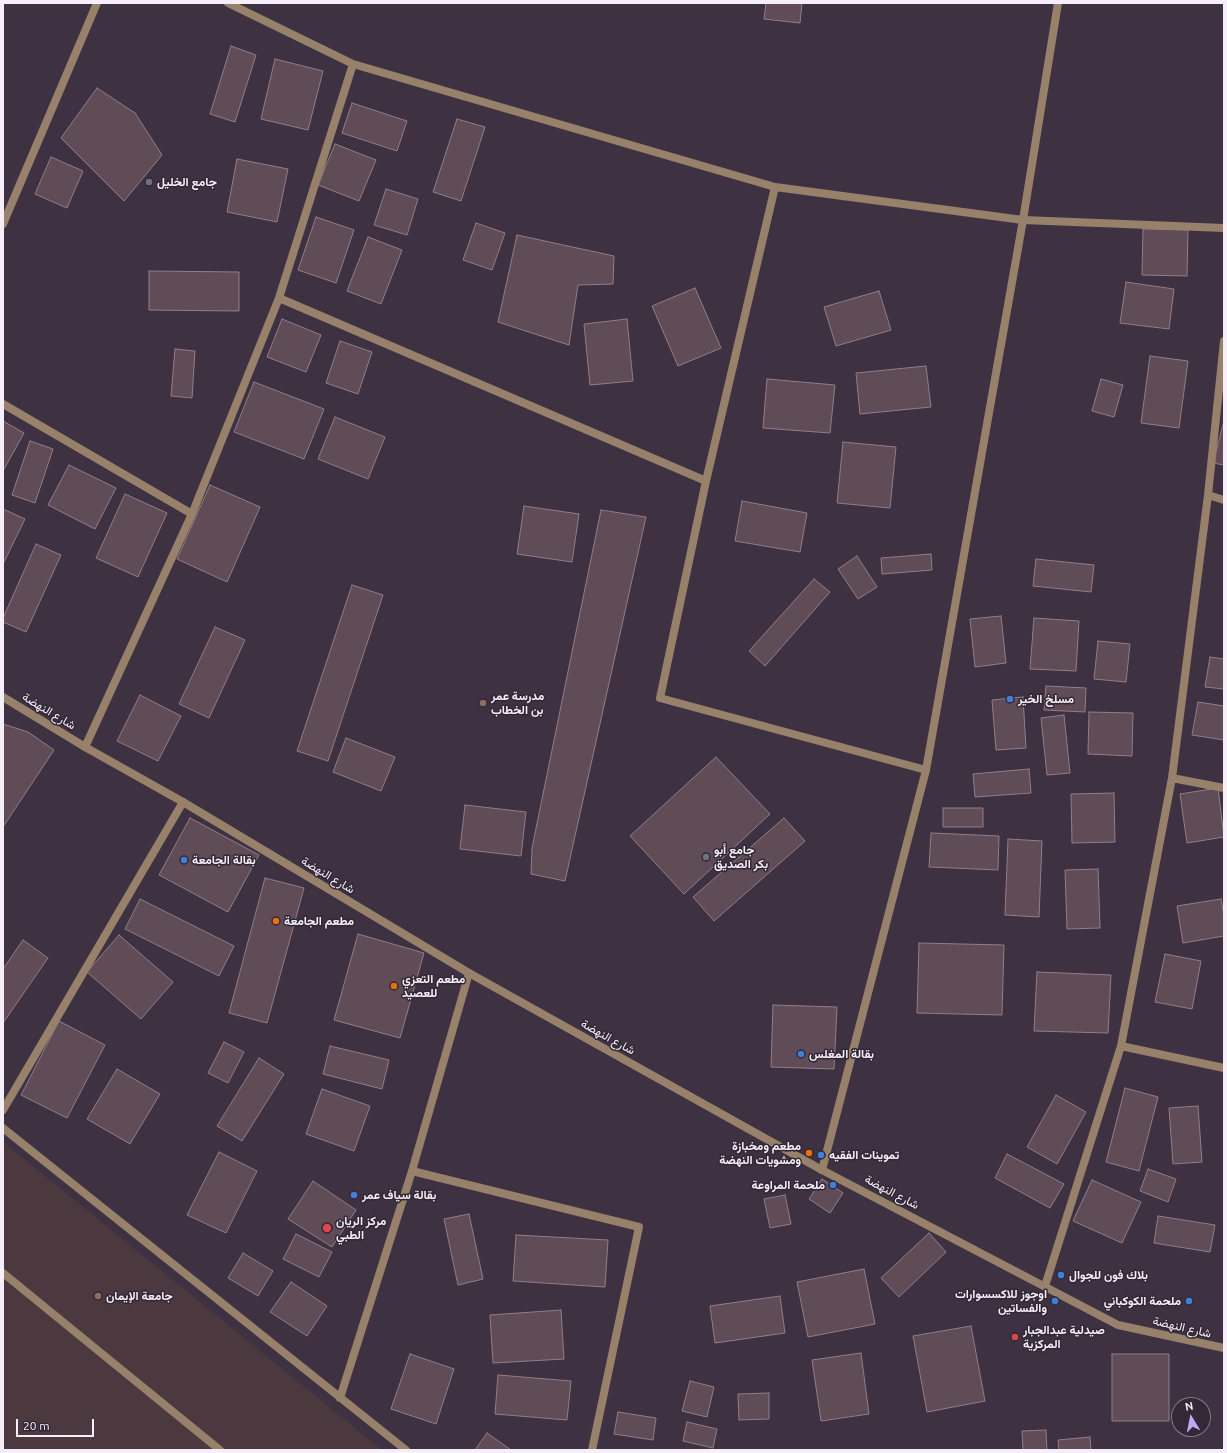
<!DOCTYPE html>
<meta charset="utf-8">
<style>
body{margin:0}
#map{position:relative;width:1227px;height:1453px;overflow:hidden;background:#3e3242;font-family:Ubuntu,sans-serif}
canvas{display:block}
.frame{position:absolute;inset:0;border:4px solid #f6eff9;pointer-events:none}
.north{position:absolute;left:1171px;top:1397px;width:40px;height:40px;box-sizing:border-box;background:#342837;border:1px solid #827885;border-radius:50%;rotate:350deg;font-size:11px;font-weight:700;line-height:16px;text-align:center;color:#f6eff9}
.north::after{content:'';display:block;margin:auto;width:14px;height:18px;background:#c2a7f2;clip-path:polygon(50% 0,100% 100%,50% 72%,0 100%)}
.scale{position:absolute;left:16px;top:1419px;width:78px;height:18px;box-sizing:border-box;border:2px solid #f6eff9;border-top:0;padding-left:5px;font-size:12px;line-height:14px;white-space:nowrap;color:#f6eff9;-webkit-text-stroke:3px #342837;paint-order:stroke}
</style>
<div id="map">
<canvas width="1227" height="1453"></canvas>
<div class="frame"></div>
<div class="north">N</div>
<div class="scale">20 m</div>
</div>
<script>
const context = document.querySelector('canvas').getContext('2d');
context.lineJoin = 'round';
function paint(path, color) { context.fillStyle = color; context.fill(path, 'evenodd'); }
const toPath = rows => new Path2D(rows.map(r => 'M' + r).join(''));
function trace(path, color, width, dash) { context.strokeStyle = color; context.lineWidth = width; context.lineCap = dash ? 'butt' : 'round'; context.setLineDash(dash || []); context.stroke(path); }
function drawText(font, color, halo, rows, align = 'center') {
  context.font = font + ' Ubuntu,Vazirmatn,sans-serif'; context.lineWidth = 3; context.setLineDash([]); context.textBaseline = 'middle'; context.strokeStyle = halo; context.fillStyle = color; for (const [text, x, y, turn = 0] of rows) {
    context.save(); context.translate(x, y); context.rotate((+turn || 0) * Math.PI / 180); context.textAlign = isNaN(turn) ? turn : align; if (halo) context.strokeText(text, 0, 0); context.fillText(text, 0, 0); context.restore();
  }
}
paint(toPath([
 [3,1142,382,1450,3,1450]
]), '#4c3940');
const building = toPath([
 [766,3,802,3,800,23,764,19,766,3],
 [231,46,256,55,235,122,210,114,231,46],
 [275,59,323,71,308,130,261,119,275,59],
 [97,88,135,113,162,155,124,201,61,138,97,88],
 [352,103,407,121,397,151,342,133,352,103],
 [457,119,485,127,461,201,433,192,457,119],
 [335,144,376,160,359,201,318,185,335,144],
 [51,157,83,171,67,208,35,194,51,157],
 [237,159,288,169,277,222,227,212,237,159],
 [386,189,418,199,407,235,374,225,386,189],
 [316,217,354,230,336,283,298,270,316,217],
 [476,223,505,233,492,270,463,260,476,223],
 [1143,229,1188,230,1187,276,1142,275,1143,229],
 [517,235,614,256,613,284,578,285,569,345,498,322,517,235],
 [368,237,402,250,381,304,347,291,368,237],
 [149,271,239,272,239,311,149,310,149,271],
 [1126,282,1174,289,1169,329,1120,323,1126,282],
 [695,288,721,348,678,366,652,306,695,288],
 [879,291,891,330,836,346,824,307,879,291],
 [282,319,321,335,306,372,267,357,282,319],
 [627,319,633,381,590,385,584,324,627,319],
 [340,341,372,352,358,394,326,383,340,341],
 [175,349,195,351,192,398,171,396,175,349],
 [1150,356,1188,361,1179,428,1141,423,1150,356],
 [926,366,931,407,860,414,856,373,926,366],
 [767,379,835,385,830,433,763,428,767,379],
 [1101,379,1123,385,1114,417,1092,411,1101,379],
 [254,382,324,409,304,459,234,432,254,382],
 [335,417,385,437,368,479,318,459,335,417],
 [3,421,24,433,3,471,3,421],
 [1224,421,1224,465,1213,463,1224,421],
 [30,441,53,449,35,503,12,495,30,441],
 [843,442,896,447,890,508,837,503,843,442],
 [69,465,116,488,95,529,48,505,69,465],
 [210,485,260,507,227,582,177,559,210,485],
 [125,494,167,513,138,577,96,558,125,494],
 [742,501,807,513,800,552,735,541,742,501],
 [524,506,579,514,572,562,517,554,524,506],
 [3,509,25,519,3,564,3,509],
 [601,510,646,517,565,881,531,874,532,848,601,510],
 [36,544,61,555,26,632,3,622,3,618,36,544],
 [931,554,932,570,882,574,881,558,931,554],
 [857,556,877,587,858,599,838,569,857,556],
 [1036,559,1094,565,1091,592,1033,586,1036,559],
 [814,579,830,592,765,666,749,651,814,579],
 [352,585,383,595,328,761,297,751,352,585],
 [1001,616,1006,663,975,667,970,619,1001,616],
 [1034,618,1079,621,1076,671,1030,669,1034,618],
 [215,627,245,640,209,718,179,704,215,627],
 [1098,641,1130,644,1126,682,1094,679,1098,641],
 [1210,657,1224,659,1224,689,1205,687,1210,657],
 [1046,686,1086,688,1085,712,1044,710,1046,686],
 [140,695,181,716,158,761,117,741,140,695],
 [1023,697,1026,748,996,750,992,700,1023,697],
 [1198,702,1224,706,1224,740,1192,735,1198,702],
 [1089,712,1133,713,1132,756,1088,754,1089,712],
 [1064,715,1070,773,1047,775,1041,718,1064,715],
 [3,724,28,732,54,750,3,827,3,724],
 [346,738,395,757,381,791,333,772,346,738],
 [716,757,770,814,684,894,630,836,716,757],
 [1029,769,1031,793,975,797,973,774,1029,769],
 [1218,788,1224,837,1187,843,1180,794,1218,788],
 [1114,793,1115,842,1072,843,1071,794,1114,793],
 [465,805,526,812,521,856,460,849,465,805],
 [943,808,983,808,983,827,943,827,943,808],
 [190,818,259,855,228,912,159,875,190,818],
 [784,818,805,841,714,921,693,897,784,818],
 [931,833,999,836,998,870,929,867,931,833],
 [1008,839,1042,841,1039,917,1005,915,1008,839],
 [1098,869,1100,928,1067,929,1065,870,1098,869],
 [265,878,304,888,267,1023,229,1013,265,878],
 [140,899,234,946,219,976,125,929,140,899],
 [1221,899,1224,915,1224,936,1183,943,1177,906,1221,899],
 [358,934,424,953,400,1038,334,1020,358,934],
 [119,935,173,982,141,1019,87,972,119,935],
 [23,940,48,958,3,1023,3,969,23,940],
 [919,943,1004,945,1002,1015,917,1013,919,943],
 [1165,954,1201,961,1192,1009,1155,1002,1165,954],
 [1037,972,1111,975,1108,1033,1034,1031,1037,972],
 [773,1005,837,1007,834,1069,771,1067,773,1005],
 [59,1021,105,1045,67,1118,21,1095,59,1021],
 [224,1042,244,1052,228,1083,208,1073,224,1042],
 [330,1046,389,1060,382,1089,323,1074,330,1046],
 [259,1058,284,1074,242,1141,217,1126,259,1058],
 [117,1069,160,1094,130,1144,87,1119,117,1069],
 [1125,1088,1158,1097,1139,1171,1106,1162,1125,1088],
 [322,1089,370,1106,354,1151,306,1134,322,1089],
 [1056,1095,1086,1112,1057,1164,1027,1147,1056,1095],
 [1198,1106,1202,1162,1173,1164,1169,1108,1198,1106],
 [219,1152,257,1171,226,1233,187,1215,219,1152],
 [1007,1154,1064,1184,1050,1208,995,1178,1007,1154],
 [1148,1169,1176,1179,1168,1202,1140,1191,1148,1169],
 [822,1179,843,1193,830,1213,809,1199,822,1179],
 [1092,1180,1141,1202,1122,1243,1073,1221,1092,1180],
 [313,1181,356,1210,332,1247,288,1219,313,1181],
 [785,1195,791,1224,770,1228,764,1199,785,1195],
 [469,1214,483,1279,458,1285,444,1219,469,1214],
 [1158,1216,1215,1225,1210,1252,1154,1243,1158,1216],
 [929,1233,946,1252,899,1297,881,1278,929,1233],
 [296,1234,332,1252,319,1277,283,1259,296,1234],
 [516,1235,608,1240,605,1287,513,1281,516,1235],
 [243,1253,273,1271,258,1296,228,1278,243,1253],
 [864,1269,875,1324,808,1337,797,1282,864,1269],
 [291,1282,327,1306,307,1336,270,1312,291,1282],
 [780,1296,785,1333,715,1343,710,1306,780,1296],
 [561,1310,564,1359,493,1363,490,1315,561,1310],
 [971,1326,985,1401,927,1412,913,1336,971,1326],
 [861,1353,869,1414,821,1421,812,1360,861,1353],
 [410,1354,454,1369,436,1424,391,1409,410,1354],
 [1112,1354,1169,1354,1169,1421,1112,1421,1112,1354],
 [498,1375,571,1381,567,1420,495,1414,498,1375],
 [690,1381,714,1387,707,1417,682,1411,690,1381],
 [769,1393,769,1419,739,1420,738,1394,769,1393],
 [618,1412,656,1418,653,1440,614,1434,618,1412],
 [687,1422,717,1429,713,1448,683,1441,687,1422],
 [1046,1430,1047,1450,1023,1450,1022,1431,1046,1430],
 [487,1433,511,1450,475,1450,487,1433],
 [1090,1437,1091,1450,1059,1450,1058,1440,1090,1437]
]);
paint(building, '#5f4c57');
trace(building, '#927d89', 1);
trace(toPath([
 [228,3,353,64,775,187,1023,220,1224,228],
 [775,187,706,481,660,698,926,770],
 [3,224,97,3],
 [279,298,706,481],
 [3,404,192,514],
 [1208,495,1224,500],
 [85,747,192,514,279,298,353,64],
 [1172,778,1224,788],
 [1121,1046,1224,1068],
 [3,1110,183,802],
 [3,1128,406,1450],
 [822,1170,926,770,1023,220,1058,3],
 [412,1171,639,1227,592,1450],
 [3,1273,220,1450],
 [1045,1286,1121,1046,1172,778,1208,495,1224,341],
 [340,1398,412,1171,469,973]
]), '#98816a', 8);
trace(toPath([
 [3,697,85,747,183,802,469,973,822,1170,1118,1325,1224,1348]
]), '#98816a', 8);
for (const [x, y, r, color] of [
 [149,182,4,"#6b7280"],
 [1010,699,4,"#3f7fe0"],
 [483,703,4,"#8d6e63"],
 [706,857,4,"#6b7280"],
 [184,860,4,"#3f7fe0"],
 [276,921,4,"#e8710a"],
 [394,986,4,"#e8710a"],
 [801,1054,4,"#3f7fe0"],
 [809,1153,4,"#e8710a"],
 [821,1155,4,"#3f7fe0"],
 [833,1185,4,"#3f7fe0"],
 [354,1195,4,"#3f7fe0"],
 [327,1228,5,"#e0444e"],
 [1061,1275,4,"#3f7fe0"],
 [98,1296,4,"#8d6e63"],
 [1055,1301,4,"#3f7fe0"],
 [1189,1301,4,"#3f7fe0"],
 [1015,1337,4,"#e0444e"]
]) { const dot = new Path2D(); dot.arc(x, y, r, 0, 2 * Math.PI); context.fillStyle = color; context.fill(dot); trace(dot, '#342837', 1.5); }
drawText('bold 12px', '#f6eff9', '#342837', [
 ["جامع الخليل",157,182],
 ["مدرسة عمر",491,696],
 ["بن الخطاب",491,710],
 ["مسلخ الخير",1018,699],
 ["جامع أبو",714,850],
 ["بكر الصديق",714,864],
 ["بقالة الجامعة",192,860],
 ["مطعم الجامعة",284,921],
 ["مطعم التعزي",402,979],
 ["للعصيد",402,993],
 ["بقالة المغلس",809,1054],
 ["مطعم ومخبازة",801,1146,"right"],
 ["ومشويات النهضة",801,1160,"right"],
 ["تموينات الفقيه",829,1155],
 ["ملحمة المراوعة",825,1185,"right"],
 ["بقالة سياف عمر",362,1195],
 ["مركز الريان",336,1221],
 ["الطبي",336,1235],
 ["بلاك فون للجوال",1069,1275],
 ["اوجوز للاكسسوارات",1047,1294,"right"],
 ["والفساتين",1047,1308,"right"],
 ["جامعة الإيمان",106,1296],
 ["ملحمة الكوكباني",1181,1301,"right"],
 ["صيدلية عبدالجبار",1023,1330],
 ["المركزية",1023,1344]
], 'left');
drawText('12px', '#f6eff9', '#342837', [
 ["شارع النهضة",49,711,31],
 ["شارع النهضة",328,875,31],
 ["شارع النهضة",608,1037,29],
 ["شارع النهضة",892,1192,28],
 ["شارع النهضة",1182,1327,13]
]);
</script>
